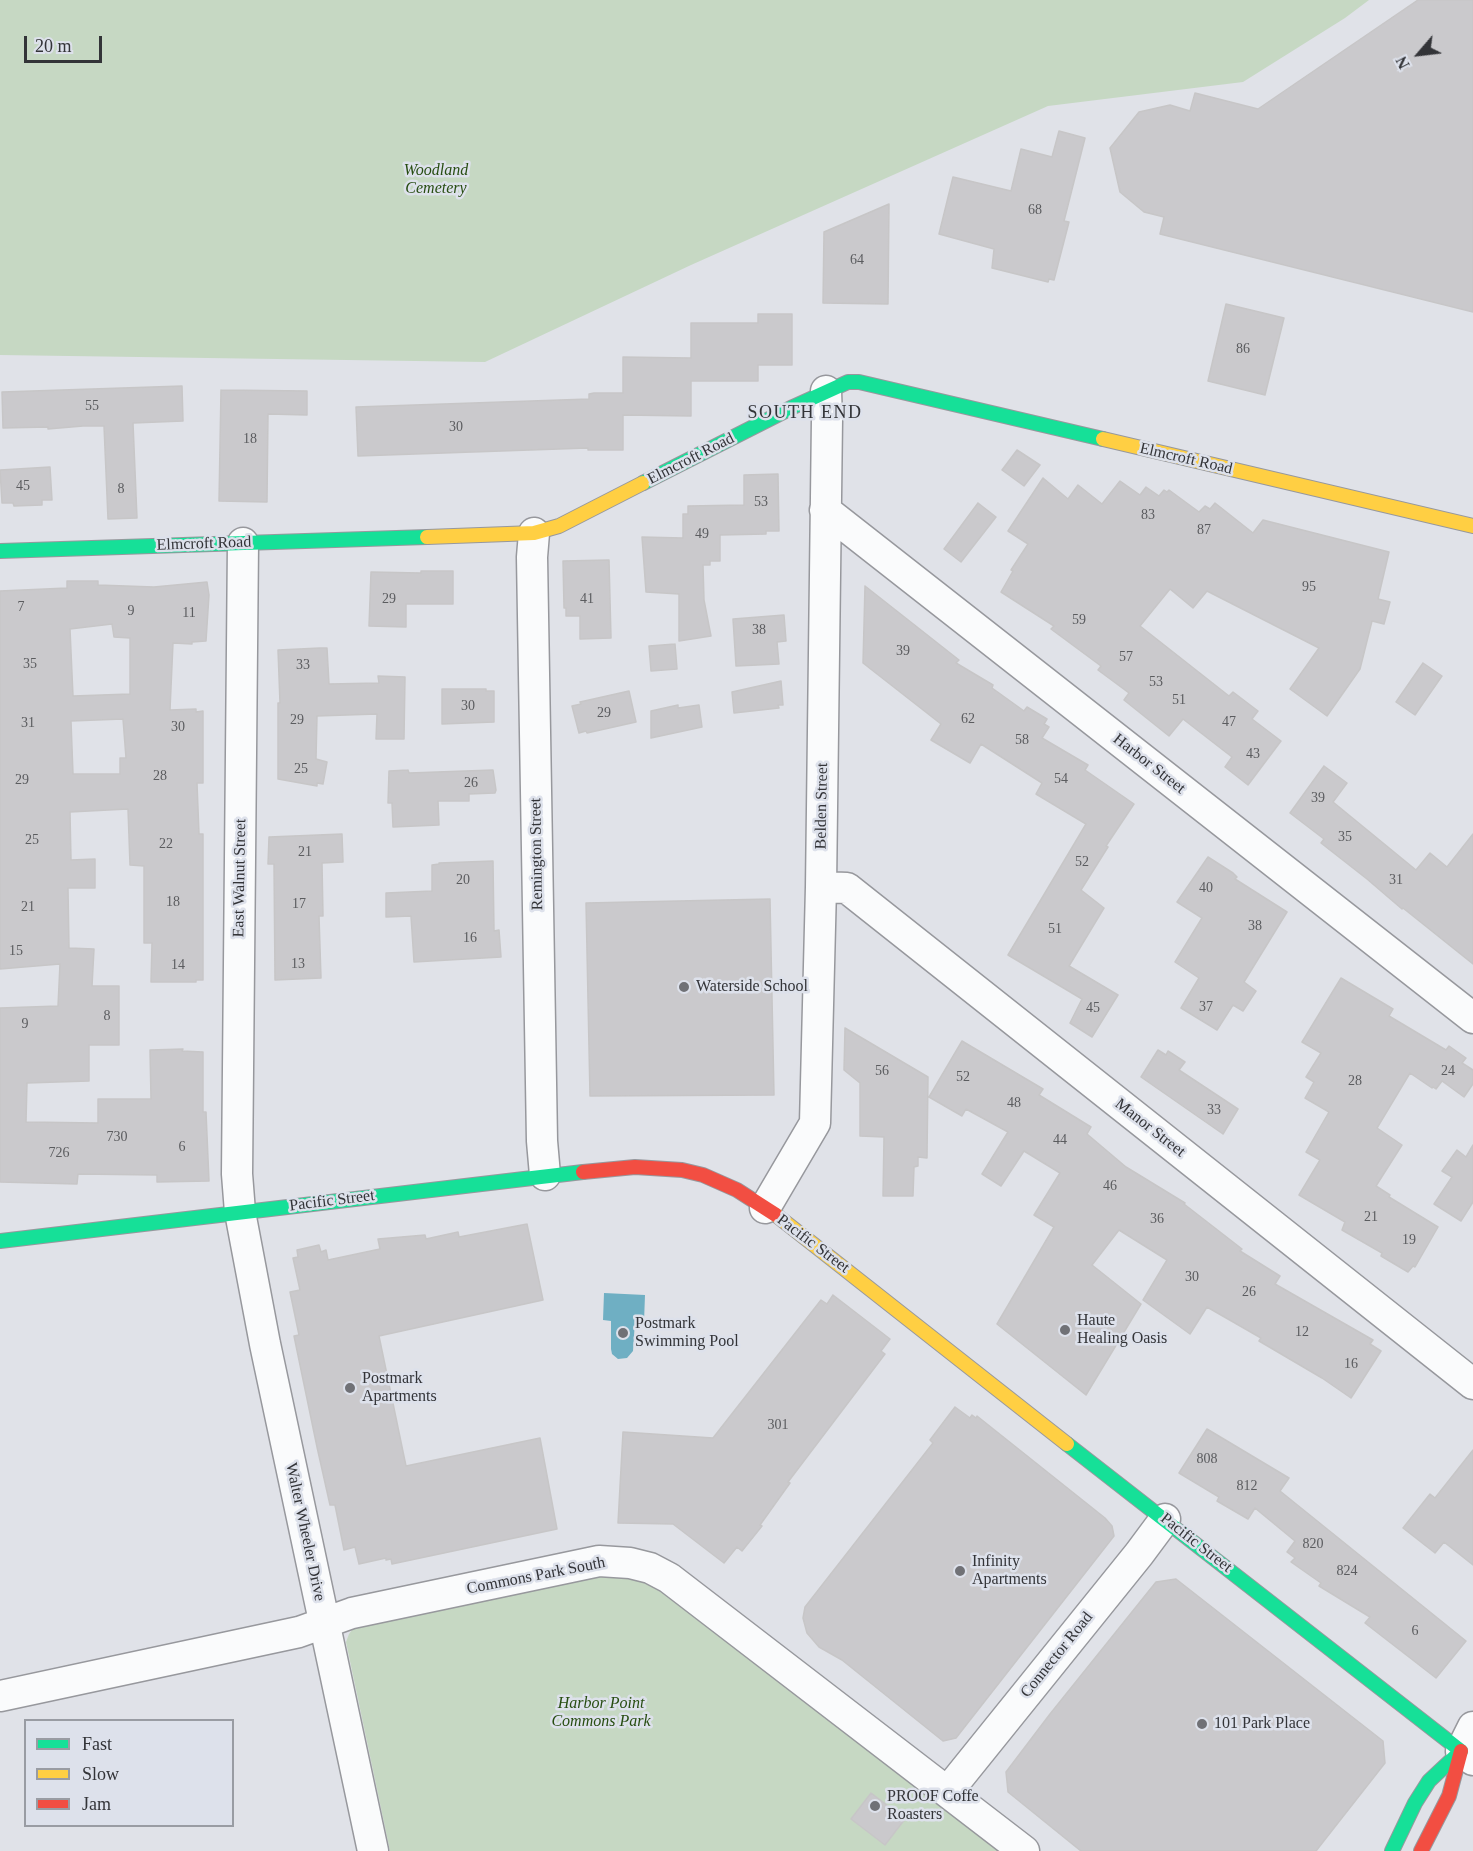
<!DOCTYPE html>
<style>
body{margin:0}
#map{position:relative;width:1473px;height:1851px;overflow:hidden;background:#e0e2e8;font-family:"Times New Roman",serif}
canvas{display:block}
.legend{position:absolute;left:24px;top:1719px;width:210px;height:108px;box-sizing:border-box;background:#dde1eb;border:2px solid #999ca3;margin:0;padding:8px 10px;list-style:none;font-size:18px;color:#333438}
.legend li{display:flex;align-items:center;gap:12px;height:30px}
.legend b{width:30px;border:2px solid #999ca3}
.north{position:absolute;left:1389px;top:24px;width:60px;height:60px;-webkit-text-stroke:4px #dde1eb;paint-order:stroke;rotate:242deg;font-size:16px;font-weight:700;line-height:24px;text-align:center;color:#333438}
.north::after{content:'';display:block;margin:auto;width:21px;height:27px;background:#333438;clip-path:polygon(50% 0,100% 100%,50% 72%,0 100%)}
.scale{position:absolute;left:24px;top:36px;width:78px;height:27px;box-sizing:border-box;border:3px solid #333438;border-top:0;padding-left:8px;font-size:18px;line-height:21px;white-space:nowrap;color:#333438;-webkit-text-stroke:4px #dde1eb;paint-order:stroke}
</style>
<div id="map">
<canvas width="1473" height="1851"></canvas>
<ul class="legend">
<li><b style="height:8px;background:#16e098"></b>Fast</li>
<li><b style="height:8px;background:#ffcf43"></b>Slow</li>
<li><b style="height:8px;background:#f24e42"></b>Jam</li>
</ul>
<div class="north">N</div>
<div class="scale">20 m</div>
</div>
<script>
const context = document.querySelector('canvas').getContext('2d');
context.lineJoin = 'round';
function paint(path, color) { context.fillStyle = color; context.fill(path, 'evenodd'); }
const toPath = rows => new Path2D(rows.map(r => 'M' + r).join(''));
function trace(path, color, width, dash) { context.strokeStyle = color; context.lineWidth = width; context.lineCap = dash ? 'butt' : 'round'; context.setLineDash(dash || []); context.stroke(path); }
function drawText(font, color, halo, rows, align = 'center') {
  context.font = font + ' "Times New Roman",serif'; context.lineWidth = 5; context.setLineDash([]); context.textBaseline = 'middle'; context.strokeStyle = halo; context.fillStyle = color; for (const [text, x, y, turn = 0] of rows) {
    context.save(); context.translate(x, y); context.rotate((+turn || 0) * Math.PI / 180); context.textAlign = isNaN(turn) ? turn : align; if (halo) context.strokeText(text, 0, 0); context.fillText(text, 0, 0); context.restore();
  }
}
paint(toPath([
 [0,0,1369,0,1345,18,1243,82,1048,106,691,265,485,362,0,355],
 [616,1573,666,1588,1003,1851,390,1851,346,1642,349,1634,355,1626,594,1574]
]), '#c6d8c3');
paint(toPath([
 [604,1293,645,1295,644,1322,635,1321,633,1351,627,1358,618,1359,612,1354,611,1349,611,1321,603,1320]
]), '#6fafc3');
const building = toPath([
 [1418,0,1473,0,1473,312,1160,234,1164,217,1144,212,1120,192,1110,148,1139,112,1170,105,1190,111,1195,93,1258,109,1418,0],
 [1059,131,1085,138,1064,221,1069,222,1054,280,1049,279,1048,282,992,268,994,249,939,234,953,177,1011,191,1021,149,1052,157,1059,131],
 [889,204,888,304,823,303,824,232,889,204],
 [1226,304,1284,318,1265,395,1208,381,1226,304],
 [758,314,792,314,792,365,758,365,758,381,691,381,691,416,623,415,623,450,588,450,588,448,358,456,356,407,589,399,589,394,594,393,623,393,623,357,691,358,691,323,758,323,758,314],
 [182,386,183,421,133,423,137,518,108,519,104,426,83,426,48,429,48,427,3,428,2,392,182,386],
 [221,390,307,391,307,415,268,414,267,502,219,501,221,390],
 [1017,450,1040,465,1024,486,1002,470,1017,450],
 [50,467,52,500,42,500,42,505,14,506,13,503,2,503,0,470,50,467],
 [778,474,779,531,766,531,766,534,720,535,720,561,710,561,710,565,703,565,704,600,711,636,679,641,679,594,646,592,642,537,683,538,683,514,688,514,688,506,744,505,744,475,778,474],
 [1043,478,1068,499,1078,485,1102,504,1120,481,1140,495,1146,487,1159,496,1164,490,1167,492,1169,490,1199,512,1205,506,1210,509,1215,503,1253,533,1263,520,1389,552,1378,599,1390,602,1384,624,1372,621,1360,669,1327,716,1290,689,1319,648,1207,591,1193,608,1170,589,1140,626,1229,696,1233,692,1258,711,1252,719,1281,741,1248,785,1225,767,1232,757,1183,719,1169,736,1124,700,1129,693,1098,670,1101,666,1051,629,1054,626,1001,592,1013,571,1011,570,1028,544,1008,531,1043,478],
 [978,503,996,517,961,562,944,549,978,503],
 [609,560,611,638,580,639,580,616,566,616,566,608,564,608,563,561,609,560],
 [421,571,453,571,453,604,406,604,406,627,369,626,371,572,421,573,421,571],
 [67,581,98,581,98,585,154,587,207,582,209,595,206,641,192,642,192,644,173,643,170,710,196,709,196,712,203,711,203,783,197,783,199,834,203,834,203,980,196,980,196,982,151,982,152,943,144,943,144,866,130,865,128,809,70,812,71,860,95,859,95,888,68,888,69,948,94,949,92,986,119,986,119,1045,89,1045,89,1081,27,1083,26,1122,98,1123,98,1099,151,1099,150,1050,183,1049,182,1051,203,1052,203,1112,206,1112,209,1181,157,1182,157,1175,78,1174,77,1184,0,1182,0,1008,58,1006,60,964,0,969,0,591,67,588,67,581],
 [112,624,114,637,130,638,130,694,73,696,70,629,112,624],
 [123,719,126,758,120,758,120,774,73,774,71,721,123,719],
 [865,586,959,660,956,663,993,685,992,688,1024,711,1027,707,1047,719,1044,724,1049,727,1042,738,1088,765,1085,770,1134,804,1106,846,1108,847,1081,890,1104,908,1069,966,1118,995,1092,1037,1070,1023,1082,999,1008,955,1086,824,1036,794,1042,783,981,744,970,763,931,740,941,724,863,663,865,586],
 [784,615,786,641,777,642,779,664,736,666,733,619,784,615],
 [675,644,677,669,651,671,649,646,675,644],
 [320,648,327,648,329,684,379,683,378,676,405,677,404,739,376,739,377,714,317,716,316,759,327,762,323,784,317,783,317,786,278,779,278,703,280,703,278,650,320,648],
 [1423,663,1442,676,1415,715,1396,702,1423,663],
 [781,681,783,705,778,705,779,708,734,713,732,692,781,681],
 [442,689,486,689,486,691,494,691,494,722,442,724,442,689],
 [629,691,636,722,587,733,586,731,579,733,572,706,581,704,580,702,629,691],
 [678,705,678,708,699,705,702,727,651,738,651,711,678,705],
 [1324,766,1347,783,1333,802,1416,870,1430,853,1447,867,1473,834,1473,964,1403,908,1402,909,1367,879,1321,843,1324,839,1290,813,1324,766],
 [408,770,409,773,493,770,496,790,495,793,469,794,469,801,438,801,439,825,393,827,392,803,388,803,389,771,408,770],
 [342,834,343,862,322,863,323,916,319,916,321,978,275,980,274,864,268,864,269,837,342,834],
 [1208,857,1233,873,1237,877,1235,879,1287,912,1244,982,1256,991,1243,1011,1233,1005,1217,1030,1181,1008,1199,978,1175,962,1202,918,1177,902,1208,857],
 [493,861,494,931,499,930,501,957,414,962,411,916,386,917,386,893,432,891,432,865,439,864,439,863,493,861],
 [770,899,774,1095,590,1096,586,903,770,899],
 [1341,978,1393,1009,1389,1016,1446,1050,1449,1046,1466,1058,1462,1063,1473,1070,1473,1084,1464,1097,1442,1081,1436,1089,1433,1087,1432,1088,1410,1073,1377,1128,1402,1145,1376,1186,1390,1195,1389,1197,1438,1227,1415,1267,1413,1266,1408,1272,1381,1256,1382,1253,1342,1230,1345,1222,1299,1195,1320,1160,1306,1152,1329,1112,1305,1098,1314,1082,1306,1077,1321,1053,1302,1042,1341,978],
 [845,1028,928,1077,927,1158,918,1157,918,1166,914,1167,913,1196,883,1196,884,1137,860,1136,860,1083,844,1070,845,1028],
 [962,1041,1043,1089,1039,1095,1091,1127,1087,1134,1126,1167,1185,1203,1184,1204,1242,1249,1240,1251,1280,1276,1275,1284,1373,1340,1370,1344,1381,1351,1351,1398,1322,1378,1259,1341,1261,1338,1207,1307,1190,1334,1143,1300,1167,1260,1119,1230,1092,1265,1141,1304,1086,1395,997,1324,1054,1227,1034,1215,1060,1173,1024,1151,1001,1186,982,1174,1008,1132,966,1109,962,1116,929,1097,962,1041],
 [1158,1050,1166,1055,1168,1051,1185,1062,1179,1070,1238,1109,1223,1134,1141,1077,1158,1050],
 [1473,1145,1473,1202,1461,1221,1434,1204,1452,1177,1442,1171,1457,1150,1466,1157,1473,1145],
 [527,1224,543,1300,379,1336,406,1466,540,1438,557,1529,392,1564,391,1559,386,1560,386,1558,359,1564,355,1547,344,1550,335,1505,330,1505,317,1447,294,1336,299,1335,290,1292,300,1290,293,1258,298,1257,297,1250,319,1245,321,1252,326,1250,328,1260,380,1249,378,1239,425,1235,426,1239,458,1232,459,1237,527,1224],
 [833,1295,890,1339,881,1351,885,1354,788,1482,790,1483,760,1525,762,1526,742,1551,737,1547,724,1563,673,1524,618,1523,623,1432,713,1438,821,1300,827,1304,833,1295],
 [955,1407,970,1418,972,1415,976,1418,977,1416,1105,1518,1112,1526,1114,1536,956,1738,943,1741,842,1660,819,1647,807,1633,803,1618,805,1607,933,1443,930,1440,955,1407],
 [1207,1429,1289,1478,1280,1491,1466,1641,1436,1678,1365,1623,1370,1617,1319,1586,1321,1583,1291,1562,1295,1558,1287,1552,1295,1541,1255,1508,1248,1519,1217,1501,1219,1497,1179,1473,1207,1429],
 [1473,1450,1473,1565,1444,1542,1435,1553,1403,1528,1430,1494,1435,1498,1473,1450],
 [1176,1579,1383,1741,1385,1763,1316,1851,1081,1851,1008,1792,1006,1772,1050,1714,1156,1582,1176,1579],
 [871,1793,905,1819,885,1845,851,1819,871,1793]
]);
paint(building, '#cac9cc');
trace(building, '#c7c6c7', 1.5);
const street = toPath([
 [825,510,1473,1018],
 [534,533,532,557,542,1141,545,1175],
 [243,543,237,1174,240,1212,265,1344,373,1851],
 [821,887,847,888,1473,1384],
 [765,1208,815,1123,821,887,827,419,826,391],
 [0,1696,299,1632,352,1613,599,1561,630,1563,650,1568,669,1578,1024,1851],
 [1473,1727,1461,1751,1473,1760],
 [948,1791,1139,1554,1165,1519]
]);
const fast = toPath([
 [643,483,793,407,848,382,859,382,1103,439],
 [0,551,427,537],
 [0,1241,583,1172],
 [1067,1444,1461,1751],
 [1392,1851,1415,1803,1429,1781,1461,1751]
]);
const slow = toPath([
 [1103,439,1473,526],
 [427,537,534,533,559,526,643,483],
 [776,1215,1067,1444]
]);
const jam = toPath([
 [583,1172,635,1167,682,1170,703,1175,737,1190,776,1215],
 [1421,1851,1449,1796,1461,1751]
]);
trace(street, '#97989d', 33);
trace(fast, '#97989d', 16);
trace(slow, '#97989d', 16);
trace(jam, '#97989d', 16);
trace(street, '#fafbfc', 30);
trace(fast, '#16e098', 14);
trace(slow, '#ffcf43', 14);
trace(jam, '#f24e42', 14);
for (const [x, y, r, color] of [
 [684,987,6,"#707176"],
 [1065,1330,6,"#707176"],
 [623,1333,6,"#707176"],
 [350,1388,6,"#707176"],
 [960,1571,6,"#707176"],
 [1202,1724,6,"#707176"],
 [875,1806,6,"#707176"]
]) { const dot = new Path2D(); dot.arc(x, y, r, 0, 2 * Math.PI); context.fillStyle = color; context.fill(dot); trace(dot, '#dde1eb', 2); }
drawText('14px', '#5b5c5f', null, [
 ["68",1035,210],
 ["64",857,260],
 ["86",1243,349],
 ["55",92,406],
 ["30",456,427],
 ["18",250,439],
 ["45",23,486],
 ["8",121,489],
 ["53",761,502],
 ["83",1148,515],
 ["87",1204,530],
 ["49",702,534],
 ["95",1309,587],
 ["29",389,599],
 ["41",587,599],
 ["7",21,607],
 ["9",131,611],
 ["11",189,613],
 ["59",1079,620],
 ["38",759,630],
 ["39",903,651],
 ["57",1126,657],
 ["35",30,664],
 ["33",303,665],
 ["53",1156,682],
 ["51",1179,700],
 ["30",468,706],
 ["29",604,713],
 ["62",968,719],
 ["29",297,720],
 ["47",1229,722],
 ["31",28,723],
 ["30",178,727],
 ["58",1022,740],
 ["43",1253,754],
 ["25",301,769],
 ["28",160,776],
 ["54",1061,779],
 ["29",22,780],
 ["26",471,783],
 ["39",1318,798],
 ["35",1345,837],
 ["25",32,840],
 ["22",166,844],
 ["21",305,852],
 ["52",1082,862],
 ["20",463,880],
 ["31",1396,880],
 ["40",1206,888],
 ["18",173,902],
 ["17",299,904],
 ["21",28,907],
 ["38",1255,926],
 ["51",1055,929],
 ["16",470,938],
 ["15",16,951],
 ["13",298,964],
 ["14",178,965],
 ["37",1206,1007],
 ["45",1093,1008],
 ["8",107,1016],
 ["9",25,1024],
 ["56",882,1071],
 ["24",1448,1071],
 ["52",963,1077],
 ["28",1355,1081],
 ["48",1014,1103],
 ["33",1214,1110],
 ["730",117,1137],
 ["44",1060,1140],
 ["6",182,1147],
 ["726",59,1153],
 ["46",1110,1186],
 ["21",1371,1217],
 ["36",1157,1219],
 ["19",1409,1240],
 ["30",1192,1277],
 ["26",1249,1292],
 ["12",1302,1332],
 ["16",1351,1364],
 ["301",778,1425],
 ["808",1207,1459],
 ["812",1247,1486],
 ["820",1313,1544],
 ["824",1347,1571],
 ["6",1415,1631]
]);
drawText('italic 16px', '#274d11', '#dde1eb', [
 ["Woodland",436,171],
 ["Cemetery",436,189],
 ["Harbor Point",601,1704],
 ["Commons Park",601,1722]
]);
drawText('16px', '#333438', '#dde1eb', [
 ["Elmcroft Road",691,459,-27],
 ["Elmcroft Road",1186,459,13],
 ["Elmcroft Road",204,544,-2],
 ["Harbor Street",1149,764,38],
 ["Belden Street",822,806,-89],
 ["Remington Street",537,854,-91],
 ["East Walnut Street",240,878,-89],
 ["Manor Street",1150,1128,38],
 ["Pacific Street",332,1201,-7],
 ["Pacific Street",813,1244,37],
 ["Walter Wheeler Drive",305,1532,78],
 ["Pacific Street",1196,1543,38],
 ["Commons Park South",536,1576,-11],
 ["Connector Road",1057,1655,-51]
]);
drawText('16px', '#333438', '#dde1eb', [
 ["Waterside School",696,987],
 ["Haute",1077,1321],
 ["Healing Oasis",1077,1339],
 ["Postmark",635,1324],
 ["Swimming Pool",635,1342],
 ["Postmark",362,1379],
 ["Apartments",362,1397],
 ["Infinity",972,1562],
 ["Apartments",972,1580],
 ["101 Park Place",1214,1724],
 ["PROOF Coffe",887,1797],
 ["Roasters",887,1815]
], 'left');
context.letterSpacing = '1.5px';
drawText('18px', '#333438', '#dde1eb', [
 ["SOUTH END",805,413]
]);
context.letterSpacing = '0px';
</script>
